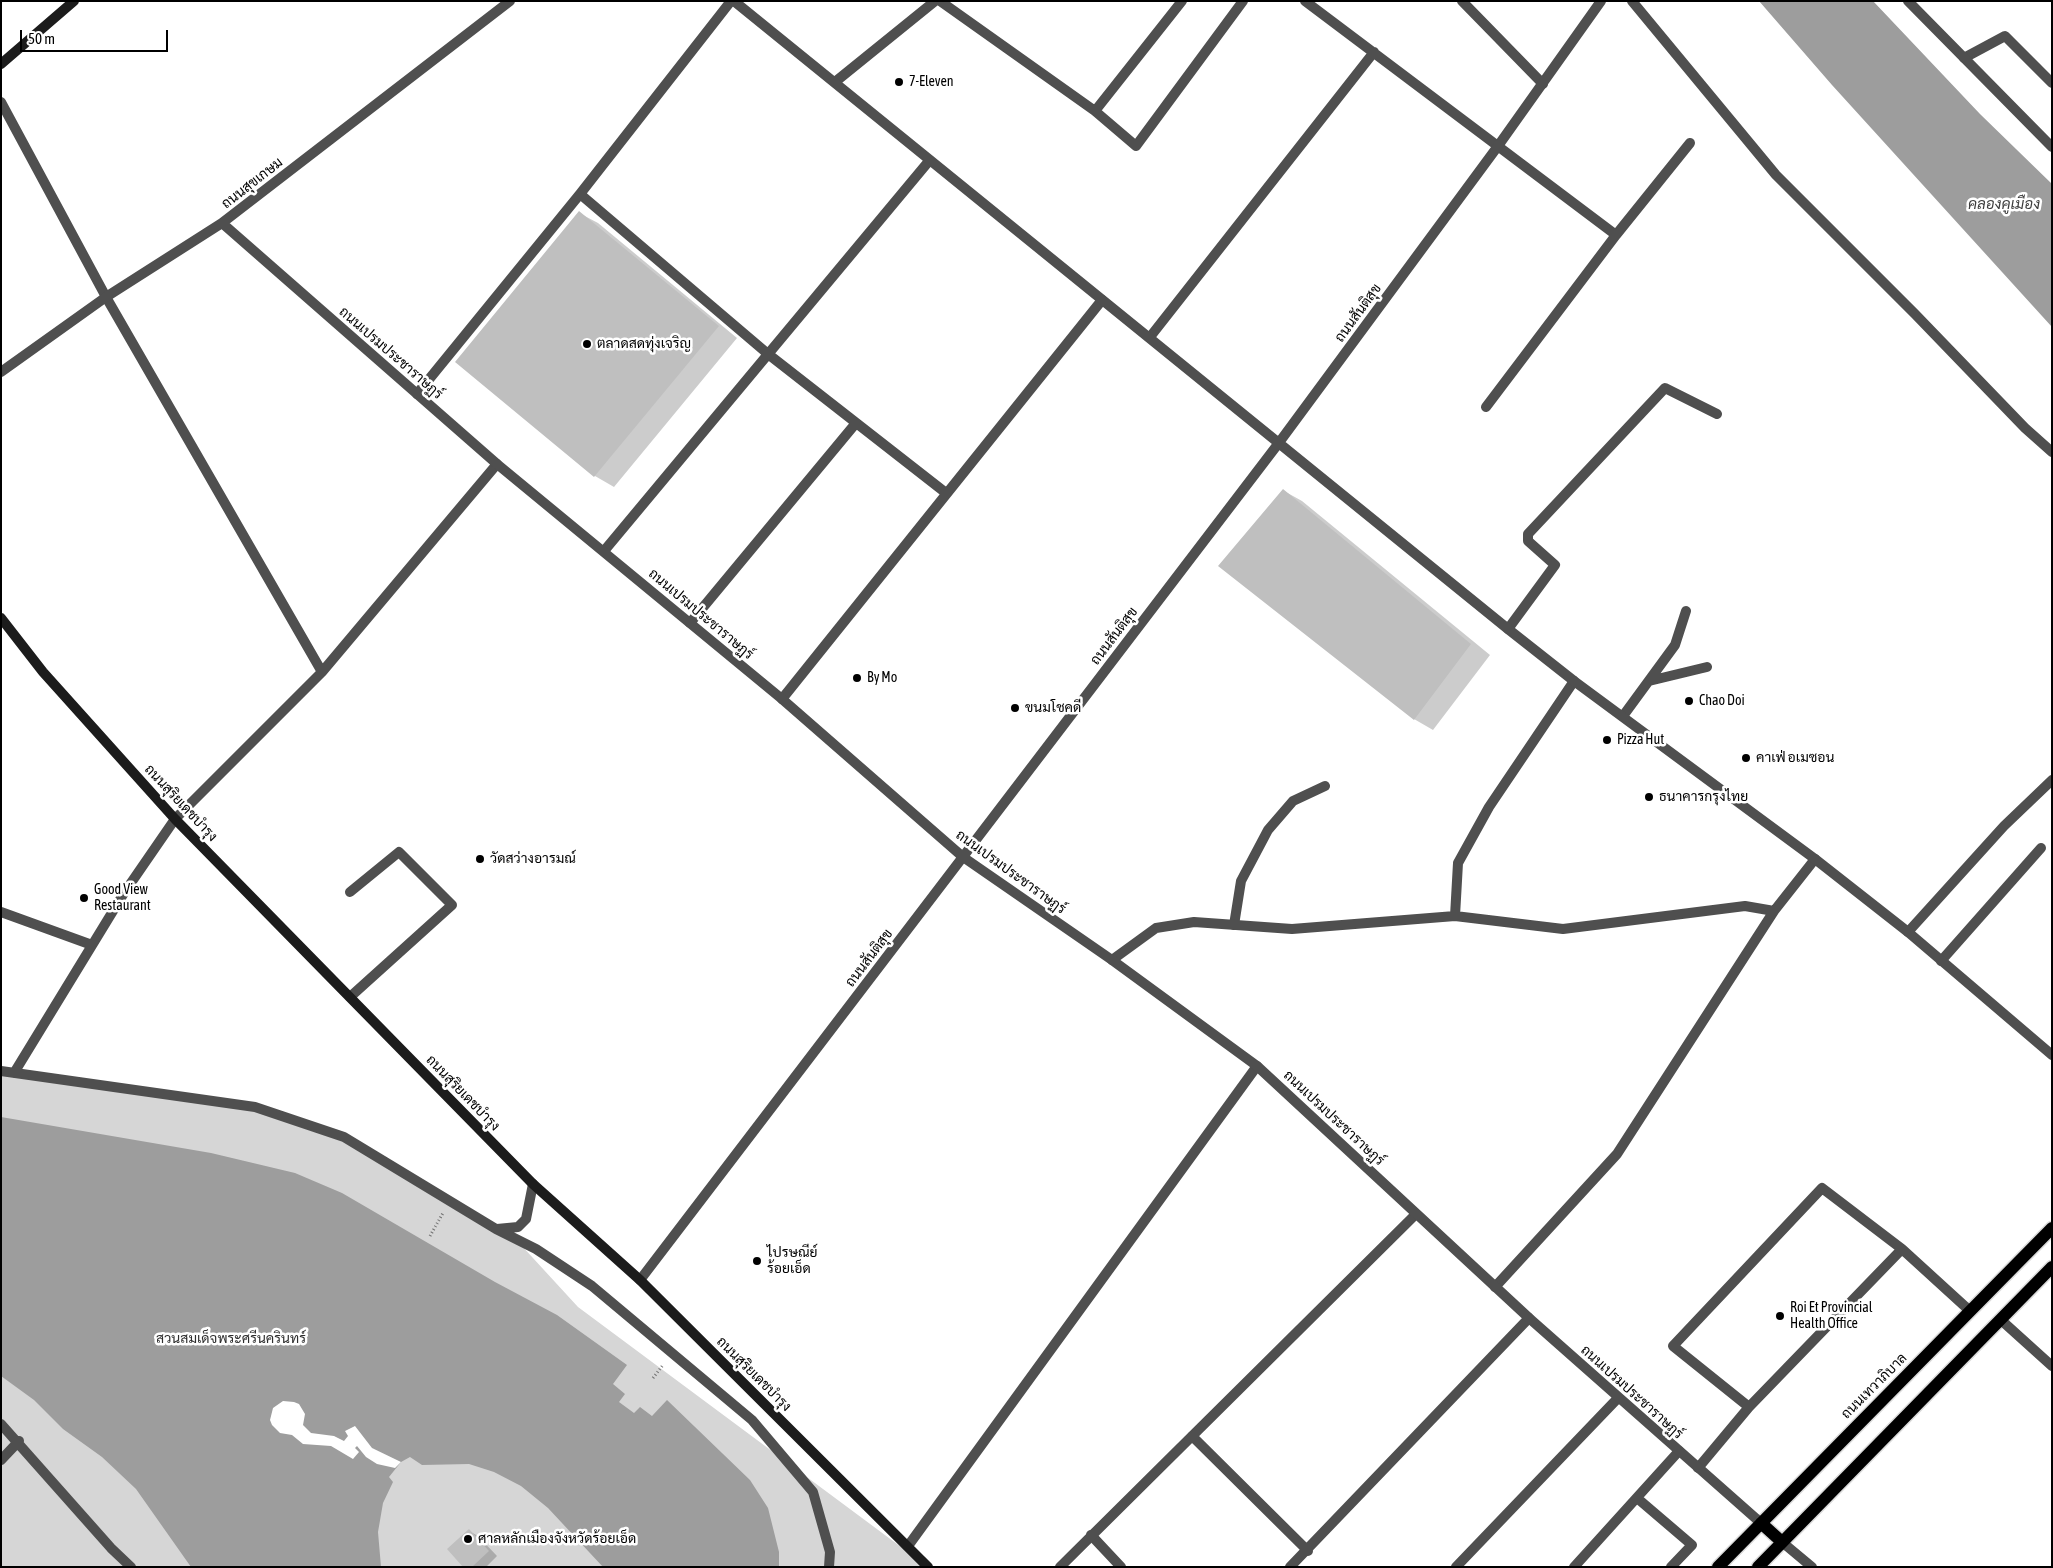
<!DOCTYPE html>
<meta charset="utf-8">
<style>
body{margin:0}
#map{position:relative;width:2053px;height:1568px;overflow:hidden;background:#fff;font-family:"Asap Condensed",sans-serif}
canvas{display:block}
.frame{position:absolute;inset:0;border:2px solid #000;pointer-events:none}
.scale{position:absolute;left:20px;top:30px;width:148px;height:22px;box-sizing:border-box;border:2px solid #000;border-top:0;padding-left:6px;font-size:15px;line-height:18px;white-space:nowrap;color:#000;-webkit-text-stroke:4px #fff;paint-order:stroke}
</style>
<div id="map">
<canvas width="2053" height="1568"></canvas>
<div class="frame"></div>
<div class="scale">50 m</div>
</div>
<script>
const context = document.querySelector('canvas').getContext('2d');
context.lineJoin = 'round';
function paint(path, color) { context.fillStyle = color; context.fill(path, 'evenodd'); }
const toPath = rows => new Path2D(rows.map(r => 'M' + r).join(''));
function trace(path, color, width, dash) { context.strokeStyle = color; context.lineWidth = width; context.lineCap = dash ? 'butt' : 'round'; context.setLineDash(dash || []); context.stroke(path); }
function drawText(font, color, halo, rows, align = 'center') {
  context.font = font + ' "Asap Condensed",Sarabun,sans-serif'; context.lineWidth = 5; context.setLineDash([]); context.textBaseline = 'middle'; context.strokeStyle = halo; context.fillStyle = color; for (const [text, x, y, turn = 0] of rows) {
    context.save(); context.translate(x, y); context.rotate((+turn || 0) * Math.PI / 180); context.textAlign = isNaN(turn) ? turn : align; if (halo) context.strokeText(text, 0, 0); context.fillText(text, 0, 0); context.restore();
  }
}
paint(toPath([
 [1,1071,255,1107,344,1137,510,1233,578,1307,928,1567,1,1567]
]), '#d6d6d6');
paint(toPath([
 [1759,1,1873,1,1980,114,2052,184,2052,327,1832,85],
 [1,1117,211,1153,295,1173,342,1193,495,1282,557,1315,627,1365,613,1384,625,1394,619,1402,634,1413,640,1407,652,1416,667,1400,750,1480,768,1508,779,1552,779,1567,603,1567,548,1508,521,1486,494,1472,469,1464,422,1465,410,1457,401,1462,389,1477,393,1482,383,1503,378,1532,381,1567,191,1567,136,1489,102,1457,63,1429,34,1400,1,1376]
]), '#9d9d9d');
paint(toPath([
 [283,1401,294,1402,299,1404,305,1414,303,1425,311,1433,334,1436,344,1441,348,1436,345,1431,355,1426,372,1448,401,1462,395,1468,377,1464,366,1457,357,1446,355,1448,359,1452,353,1459,331,1446,303,1444,292,1435,280,1433,272,1425,270,1420,273,1408]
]), '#fff');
paint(toPath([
 [579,213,598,223,737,338,614,487,595,476,457,362],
 [1284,491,1302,501,1490,655,1433,730,1414,719],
 [469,1531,478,1536,497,1556,486,1567,465,1567]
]), '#0003');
paint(toPath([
 [579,211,719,326,594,477,455,362],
 [1283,489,1471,644,1414,720,1218,566],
 [469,1529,489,1551,472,1567,463,1567,447,1549]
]), '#bfbfbf');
const primary = toPath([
 [1761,1523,1782,1542],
 [1718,1567,2052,1228],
 [1758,1567,2052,1267]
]);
trace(primary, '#dbdbdb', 15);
trace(toPath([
 [430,1236,443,1213],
 [653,1378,663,1365]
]), '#717171', 3, [1, 2.5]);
trace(toPath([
 [1462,1,1543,84],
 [1964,58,2005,36,2052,83],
 [350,892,399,852,452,905,350,997],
 [1234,925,1241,881,1268,830,1293,801,1325,786],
 [1941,961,2041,848],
 [2001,1320,2052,1366],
 [1749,1407,1673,1346,1822,1188,1902,1249,1970,1311],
 [1,1424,111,1548,131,1567],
 [1,1460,19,1441],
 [1698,1468,1749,1407,1902,1249],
 [1637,1498,1692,1545,1671,1567],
 [1091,1535,1121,1567],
 [1574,1567,1679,1451]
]), '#4f4f4f', 10);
trace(toPath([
 [940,1,1095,111,1136,146,1243,1],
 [1305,1,1616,235],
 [1632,1,1776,175,1915,314,2025,428,2052,452],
 [835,82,935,1],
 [1,102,106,297,322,672],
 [1095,111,1182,1],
 [580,194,768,354,946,493],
 [1150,337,1374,52],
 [417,394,580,194,731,1],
 [1486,407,1616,235,1690,143],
 [604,551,929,161],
 [690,623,856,423],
 [1508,629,1555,565,1528,541,1528,534,1665,388,1717,414],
 [1649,681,1707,667],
 [782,699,1102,300],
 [1623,716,1675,645,1686,611],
 [1,912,92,945],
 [1455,916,1458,863,1489,807,1574,681],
 [1908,932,2004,826,2052,780],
 [1112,960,1156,928,1194,922,1292,929,1455,916,1563,929,1745,906,1774,911],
 [1,1071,255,1107,344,1137,496,1229,536,1249,592,1286,752,1420,813,1492,830,1552,829,1567],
 [14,1073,124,893,175,819,322,672,497,464],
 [497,1229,518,1227,526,1219,533,1184],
 [1495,1287,1617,1154,1774,911,1815,859],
 [1192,1436,1308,1551],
 [908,1546,1257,1066],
 [1060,1567,1416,1214],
 [1290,1567,1529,1318],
 [1456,1567,1618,1398]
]), '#4f4f4f', 10);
trace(toPath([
 [734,1,1508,629,1574,681,1815,859,1908,932,2052,1055],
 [1908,1,2052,147],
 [222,223,497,464,782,699,963,857,1112,960,1257,1066,1529,1318,1761,1523],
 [1,372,106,297,222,223,510,1],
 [640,1280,1278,444,1498,146,1601,1],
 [1782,1542,1812,1567]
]), '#4f4f4f', 10);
trace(toPath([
 [1,64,74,1],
 [1,618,43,672,175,819,533,1184,640,1280,928,1567]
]), '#1c1c1c', 10);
trace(primary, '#000', 12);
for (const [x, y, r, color] of [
 [899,82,5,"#000"],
 [587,344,5,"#000"],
 [857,678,5,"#000"],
 [1689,701,5,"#000"],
 [1015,708,5,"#000"],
 [1607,740,5,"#000"],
 [1746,758,5,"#000"],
 [1649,797,5,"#000"],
 [480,859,5,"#000"],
 [84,898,5,"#000"],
 [757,1261,5,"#000"],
 [1780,1316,5,"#000"],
 [468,1539,5,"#000"]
]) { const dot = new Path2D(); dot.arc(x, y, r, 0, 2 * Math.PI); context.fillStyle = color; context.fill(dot); trace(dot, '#fff', 2); }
drawText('14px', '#000', '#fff', [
 ["7-Eleven",909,82],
 ["ตลาดสดทุ่งเจริญ",597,344],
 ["By Mo",867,678],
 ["Chao Doi",1699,701],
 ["ขนมโชคดี",1025,708],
 ["Pizza Hut",1617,740],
 ["คาเฟ่ อเมซอน",1756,758],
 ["ธนาคารกรุงไทย",1659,797],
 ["วัดสว่างอารมณ์",490,859],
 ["Good View",94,890],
 ["Restaurant",94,906],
 ["ไปรษณีย์",767,1253],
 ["ร้อยเอ็ด",767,1269],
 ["Roi Et Provincial",1790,1308],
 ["Health Office",1790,1324],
 ["ศาลหลักเมืองจังหวัดร้อยเอ็ด",478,1539]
], 'left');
drawText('14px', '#000', '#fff', [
 ["ถนนสุขเกษม",252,183,-38],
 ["ถนนสันติสุข",1358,313,-54],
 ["ถนนเปรมประชาราษฏร์",391,353,41],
 ["ถนนเปรมประชาราษฏร์",701,614,40],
 ["ถนนสันติสุข",1114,636,-53],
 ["ถนนสุริยเดชบำรุง",181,803,47],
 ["ถนนเปรมประชาราษฏร์",1011,872,36],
 ["ถนนสันติสุข",869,958,-53],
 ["ถนนสุริยเดชบำรุง",463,1093,46],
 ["ถนนเปรมประชาราษฏร์",1334,1118,43],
 ["ถนนสุริยเดชบำรุง",754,1374,45],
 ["ถนนเทวาภิบาล",1874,1386,-45],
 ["ถนนเปรมประชาราษฏร์",1632,1392,42]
]);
drawText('14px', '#2d2d2d', '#fff', [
 ["สวนสมเด็จพระศรีนครินทร์",231,1339]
]);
drawText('italic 15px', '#3e3e3e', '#fff', [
 ["คลองคูเมือง",2004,204]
]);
</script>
